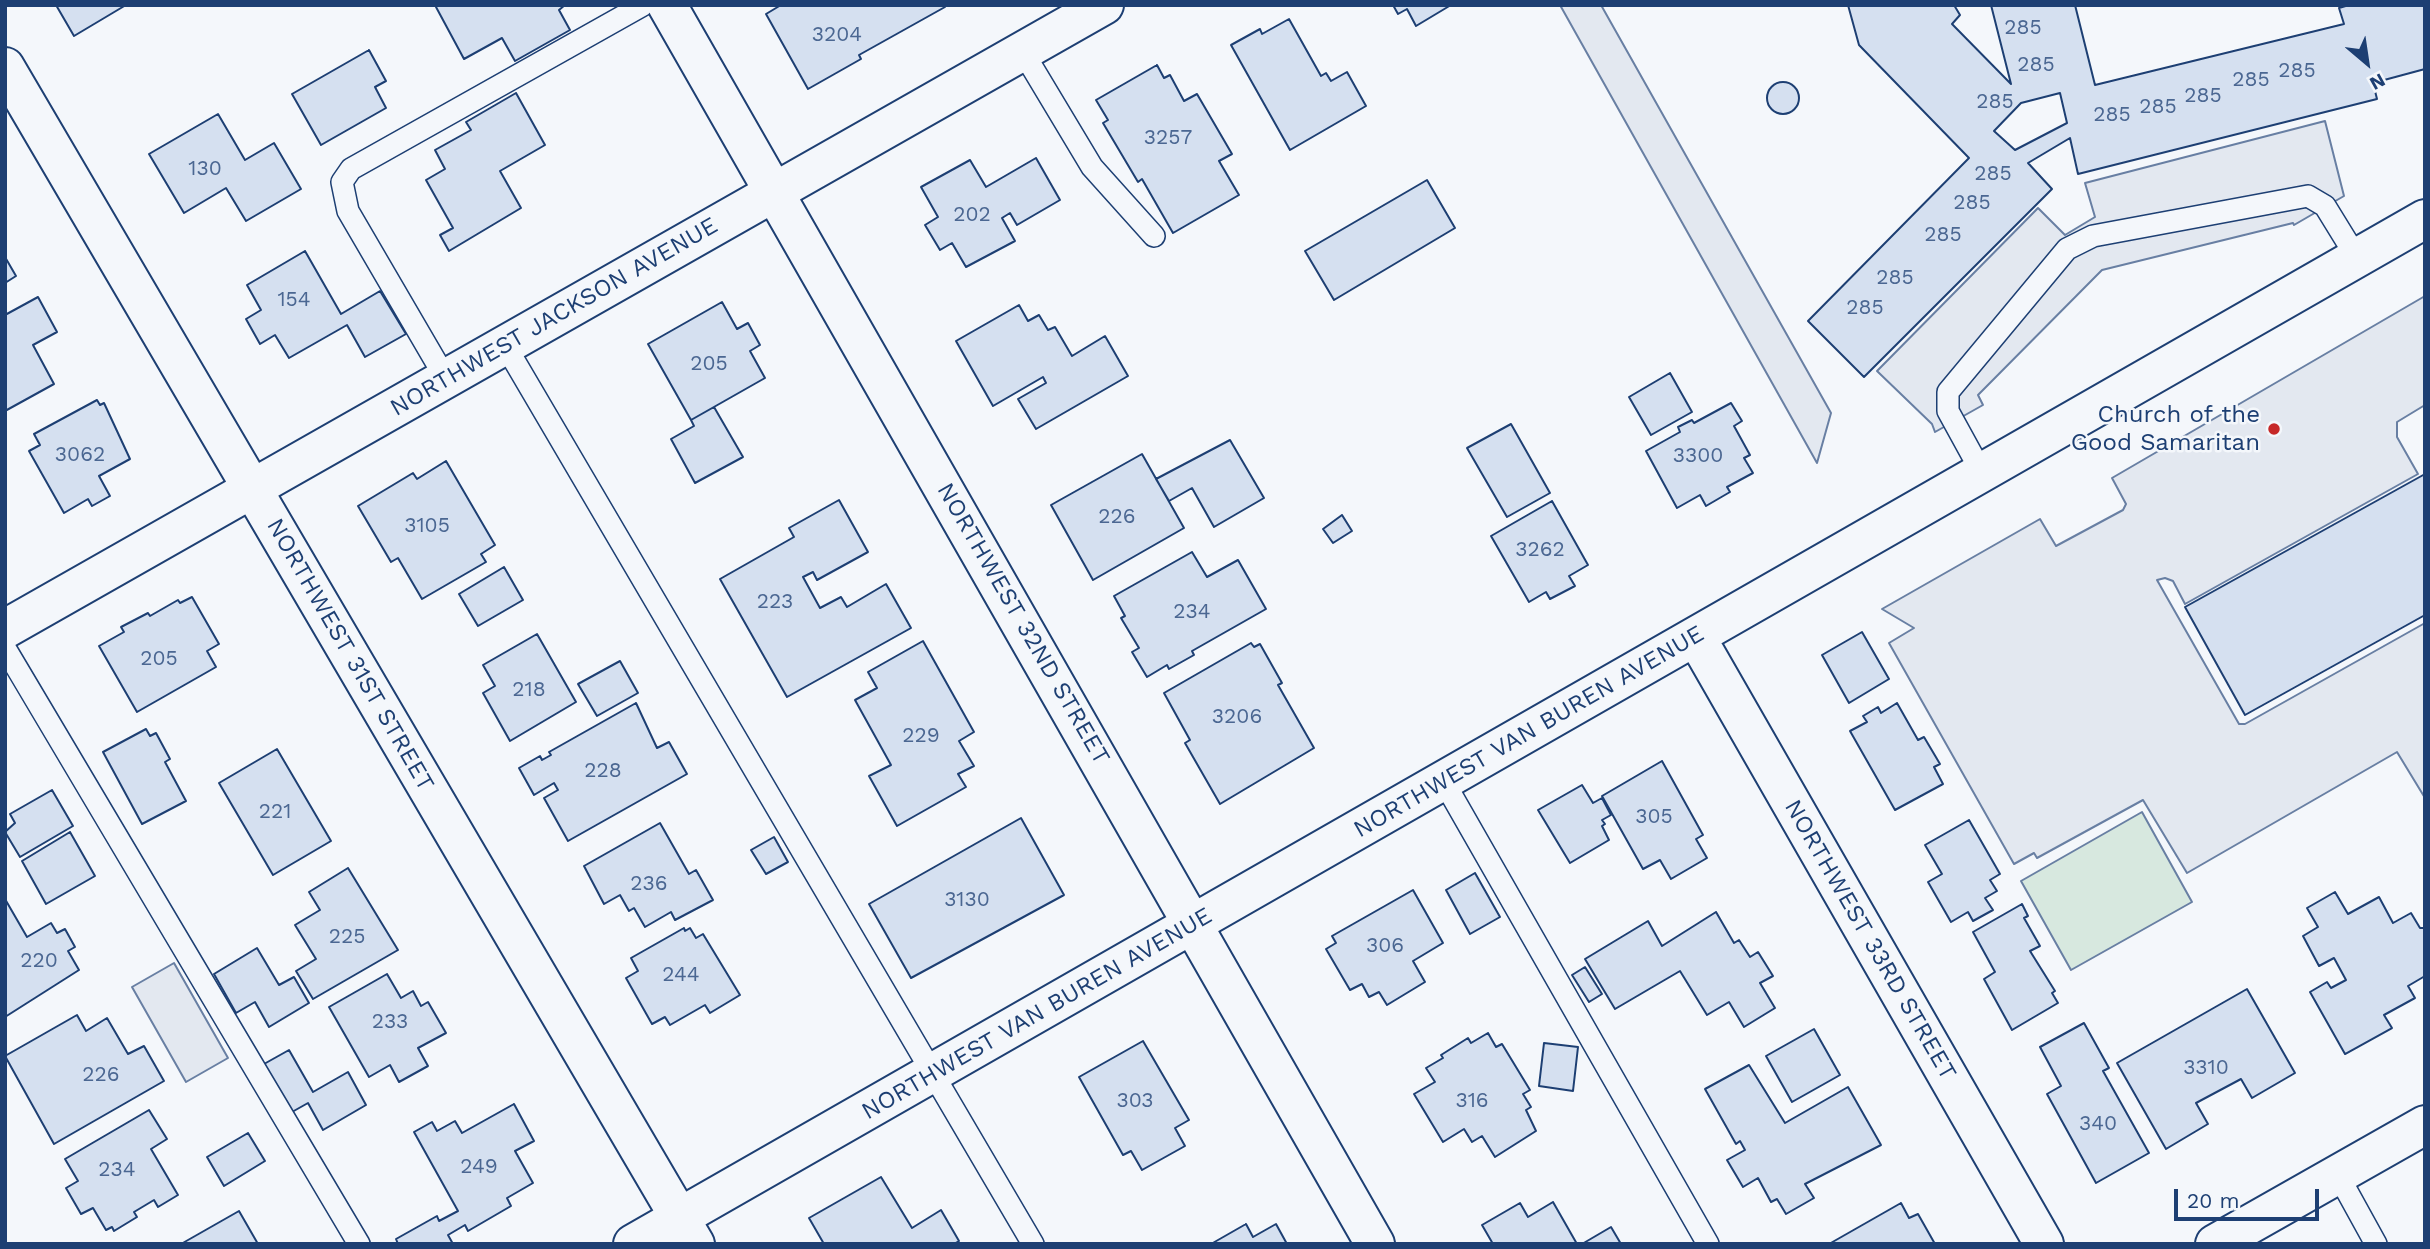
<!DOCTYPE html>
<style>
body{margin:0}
#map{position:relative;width:2430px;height:1249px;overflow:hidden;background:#f4f7fb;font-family:"Work Sans",sans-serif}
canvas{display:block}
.frame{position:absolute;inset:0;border:7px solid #1d3f73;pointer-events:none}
.north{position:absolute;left:2332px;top:28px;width:70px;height:70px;-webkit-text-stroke:5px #f4f7fb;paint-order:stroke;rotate:151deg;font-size:19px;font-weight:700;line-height:28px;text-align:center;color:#1d3f73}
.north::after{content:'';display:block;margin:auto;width:24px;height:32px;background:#1d3f73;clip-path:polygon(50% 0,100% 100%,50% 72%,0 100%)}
.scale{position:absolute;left:2174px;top:1189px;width:145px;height:32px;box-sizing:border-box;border:4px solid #1d3f73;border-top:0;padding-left:9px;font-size:21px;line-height:24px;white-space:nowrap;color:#1d3f73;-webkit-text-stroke:5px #f4f7fb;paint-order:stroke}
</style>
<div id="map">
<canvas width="2430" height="1249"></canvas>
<div class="frame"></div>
<div class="north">N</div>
<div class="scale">20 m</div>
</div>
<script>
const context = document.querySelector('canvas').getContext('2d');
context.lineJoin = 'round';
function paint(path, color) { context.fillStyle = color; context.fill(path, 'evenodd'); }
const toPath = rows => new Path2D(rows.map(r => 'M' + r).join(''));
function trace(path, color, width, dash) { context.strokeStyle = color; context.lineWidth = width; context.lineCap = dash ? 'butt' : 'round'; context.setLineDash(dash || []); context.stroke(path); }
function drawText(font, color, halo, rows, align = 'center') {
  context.font = font + ' "Work Sans",sans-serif'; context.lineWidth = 5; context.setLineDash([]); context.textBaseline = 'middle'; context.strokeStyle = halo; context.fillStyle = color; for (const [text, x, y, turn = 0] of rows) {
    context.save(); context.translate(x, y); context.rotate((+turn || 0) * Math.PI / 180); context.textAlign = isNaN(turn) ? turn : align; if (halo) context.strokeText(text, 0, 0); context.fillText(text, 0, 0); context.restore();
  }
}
const green = toPath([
 [2142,812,2192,902,2071,970,2021,881,2142,812]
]);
paint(green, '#d7e8df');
trace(green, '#687fa3', 2);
const parking = toPath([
 [1560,5,1601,5,1831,413,1817,463,1560,5],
 [2325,121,2344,196,2294,225,2293,223,2102,270,1978,395,1983,405,1935,432,1932,424,1877,371,2038,208,2065,235,2095,217,2085,183,2325,121],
 [2425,296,2425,405,2397,422,2397,437,2418,474,2185,604,2173,581,2165,578,2157,580,2239,724,2245,724,2425,623,2425,798,2397,752,2187,873,2143,800,2037,858,2034,853,2014,864,1889,643,1914,628,1882,609,2040,519,2056,546,2123,510,2126,504,2112,478,2425,296],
 [174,963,228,1058,186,1082,132,987,174,963]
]);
paint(parking, '#e3e8f0');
trace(parking, '#687fa3', 2);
const building = toPath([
 [56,5,126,5,74,36,56,5],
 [439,5,565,5,559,10,570,30,515,61,502,38,464,59,436,7,439,5],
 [781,5,944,5,945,7,859,55,861,59,808,89,766,14,781,5],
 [1393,5,1451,5,1416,26,1407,9,1398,14,1393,5],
 [1848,5,1954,5,1960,15,1952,24,2011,84,1991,5,2075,5,2095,85,2344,24,2339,8,2349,5,2425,5,2425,69,2373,83,2377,99,2078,174,2070,138,2028,163,2052,189,1864,377,1808,321,1969,158,1859,45,1848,5],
 [2060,93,2067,123,2015,150,1994,131,2021,103,2060,93],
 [1289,19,1321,76,1326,73,1331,81,1347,72,1366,106,1290,150,1231,45,1260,29,1262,34,1289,19],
 [369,50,386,81,375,87,386,108,321,145,292,94,369,50],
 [1157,65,1164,78,1170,75,1184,101,1197,94,1232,154,1219,161,1239,195,1173,233,1142,179,1138,182,1103,123,1108,120,1096,100,1157,65],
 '1767 98a16 16 0 1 1 32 0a16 16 0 1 1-32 0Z',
 [516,93,545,145,500,171,521,208,449,251,440,235,453,228,426,180,445,169,435,150,471,130,466,122,516,93],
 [218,114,245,160,274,143,301,189,246,221,226,188,184,213,149,154,218,114],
 [1036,158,1060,200,1017,225,1010,213,1002,218,1015,241,966,267,952,243,940,250,925,225,938,217,921,187,970,160,986,187,1036,158],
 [1427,180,1455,228,1334,300,1305,251,1427,180],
 [305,251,341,314,380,291,406,334,365,357,347,325,289,358,275,335,260,344,246,319,261,310,247,285,305,251],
 [5,257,16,276,5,283,5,257],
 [38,297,57,332,33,345,54,384,5,411,5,315,38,297],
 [722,302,737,329,748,323,760,345,750,351,765,378,691,420,648,344,722,302],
 [1019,305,1028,321,1039,315,1048,330,1055,327,1072,356,1105,336,1128,376,1036,429,1018,399,1046,383,1043,377,993,406,956,341,1019,305],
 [1670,373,1692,412,1651,435,1629,397,1670,373],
 [97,400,100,405,104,403,130,459,99,476,110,496,92,506,88,499,64,513,29,451,40,445,34,434,97,400],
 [1731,403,1742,421,1734,426,1750,455,1744,458,1753,473,1727,487,1730,492,1706,506,1700,495,1677,508,1646,451,1680,432,1678,427,1692,420,1694,423,1731,403],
 [714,407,743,457,695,483,671,439,694,426,691,420,714,407],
 [1511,424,1550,493,1507,517,1467,448,1511,424],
 [1230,440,1264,498,1214,527,1192,488,1169,501,1156,479,1230,440],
 [1142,454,1184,528,1093,580,1051,505,1142,454],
 [446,461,495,545,481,554,486,562,422,599,398,558,391,562,358,506,413,473,417,479,446,461],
 [2425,474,2425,615,2245,715,2185,607,2425,474],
 [839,500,868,552,817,580,813,572,803,577,820,608,841,597,847,607,886,584,911,628,787,697,720,579,794,537,789,528,839,500],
 [1552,501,1588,565,1569,576,1575,586,1550,599,1546,592,1529,602,1491,536,1552,501],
 [1342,515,1352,531,1333,543,1323,529,1342,515],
 [1192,552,1207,577,1238,560,1266,609,1192,651,1194,655,1169,669,1167,665,1147,677,1132,652,1139,648,1121,618,1125,616,1114,596,1192,552],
 [504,567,523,600,478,626,459,594,504,567],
 [192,597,219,644,207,651,216,667,137,712,99,646,124,632,121,627,148,613,150,616,178,600,180,603,192,597],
 [1862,632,1889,679,1849,703,1822,655,1862,632],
 [537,634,576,702,510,741,483,693,495,686,483,665,537,634],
 [923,641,974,732,959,741,974,766,958,774,966,787,897,826,869,776,891,765,855,700,877,688,868,672,923,641],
 [1251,643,1254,647,1260,644,1282,683,1278,685,1314,748,1220,804,1185,743,1190,740,1164,693,1251,643],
 [620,661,638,693,597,716,578,684,620,661],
 [636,703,657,748,669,742,687,774,568,841,544,798,558,790,554,783,534,795,519,768,540,756,542,760,551,755,549,752,636,703],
 [1897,703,1918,740,1924,737,1940,764,1934,767,1943,784,1895,810,1850,731,1867,722,1863,716,1878,707,1881,713,1897,703],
 [146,729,150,736,156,733,170,759,165,762,186,801,142,824,103,752,146,729],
 [277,749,331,841,273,875,219,783,277,749],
 [1662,761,1703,835,1696,839,1707,858,1671,879,1660,860,1643,869,1602,796,1662,761],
 [1582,785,1593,803,1602,798,1611,815,1602,820,1605,824,1602,826,1609,840,1570,863,1538,810,1582,785],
 [52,790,73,826,20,857,5,832,15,823,10,814,52,790],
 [1021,818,1064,895,911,978,869,904,1021,818],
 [1969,820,2000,874,1990,880,1997,891,1985,898,1993,910,1973,921,1968,912,1951,922,1928,882,1942,874,1925,845,1969,820],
 [660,823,689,874,696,870,713,900,675,920,671,912,645,927,634,908,629,911,620,895,604,904,584,866,660,823],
 [70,832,95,876,46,904,22,861,70,832],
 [774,837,788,862,766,874,751,850,774,837],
 [348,868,398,950,313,999,296,971,316,959,295,925,320,910,309,892,348,868],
 [1475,873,1500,917,1470,934,1446,890,1475,873],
 [1413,890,1443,943,1413,961,1425,982,1387,1005,1379,992,1369,997,1362,984,1350,990,1326,949,1336,943,1332,936,1413,890],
 [2335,892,2348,914,2379,897,2393,923,2411,913,2420,928,2425,928,2425,976,2408,986,2415,998,2384,1015,2392,1028,2345,1054,2310,992,2327,982,2331,988,2346,980,2334,958,2319,966,2303,936,2318,927,2307,908,2335,892],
 [5,899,27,937,51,923,57,933,65,929,75,947,68,951,79,970,5,1017,5,899],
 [2022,904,2028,916,2024,918,2040,946,2030,951,2055,991,2052,993,2058,1003,2012,1030,1984,979,1995,972,1973,932,2022,904],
 [1716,912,1734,943,1739,940,1750,957,1758,952,1773,976,1760,983,1775,1008,1744,1027,1729,1002,1707,1015,1680,971,1615,1009,1585,959,1648,921,1662,946,1716,912],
 [684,928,685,931,690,928,696,938,703,934,740,995,710,1013,705,1005,670,1025,665,1017,652,1024,626,978,638,971,631,958,684,928],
 [257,948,279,985,294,977,309,1003,269,1027,255,1002,236,1013,214,974,257,948],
 [1585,967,1602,994,1589,1002,1572,975,1585,967],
 [387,974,401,998,413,991,421,1006,428,1002,446,1033,418,1048,428,1066,399,1082,390,1065,369,1077,329,1007,387,974],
 [2247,989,2295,1073,2252,1098,2241,1079,2196,1103,2208,1124,2166,1149,2117,1063,2247,989],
 [77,1015,86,1031,107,1018,128,1054,144,1046,164,1081,54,1144,5,1056,77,1015],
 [2084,1023,2109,1068,2103,1071,2149,1153,2096,1183,2047,1094,2061,1086,2040,1047,2084,1023],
 [1814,1029,1840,1075,1792,1102,1766,1056,1814,1029],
 [1488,1033,1496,1047,1502,1044,1530,1090,1523,1094,1531,1107,1526,1110,1536,1131,1495,1157,1482,1136,1472,1142,1464,1129,1443,1142,1414,1094,1435,1082,1426,1068,1443,1058,1441,1055,1468,1038,1471,1043,1488,1033],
 [1143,1041,1189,1120,1175,1128,1185,1146,1142,1170,1131,1151,1123,1155,1079,1077,1143,1041],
 [1544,1043,1578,1047,1573,1091,1539,1086,1544,1043],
 [289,1050,313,1092,348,1072,366,1105,323,1130,308,1103,292,1112,264,1064,289,1050],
 [1749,1065,1785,1123,1848,1087,1881,1145,1805,1184,1814,1198,1786,1214,1777,1199,1771,1202,1758,1178,1743,1187,1727,1160,1745,1150,1740,1141,1736,1144,1705,1089,1749,1065],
 [514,1104,534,1141,515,1151,533,1183,507,1198,511,1206,468,1231,465,1225,448,1235,453,1244,398,1244,396,1239,437,1216,439,1221,458,1211,414,1132,432,1122,437,1131,455,1121,462,1133,514,1104],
 [149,1110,167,1139,151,1149,178,1195,158,1207,154,1200,134,1212,137,1217,114,1231,112,1227,106,1230,93,1208,81,1214,66,1188,78,1181,65,1159,149,1110],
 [248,1133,265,1161,224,1186,207,1157,248,1133],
 [881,1177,912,1228,941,1210,959,1241,954,1244,824,1244,809,1218,881,1177],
 [1553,1202,1577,1244,1493,1244,1482,1225,1520,1203,1528,1217,1553,1202],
 [1901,1203,1909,1218,1918,1214,1935,1244,1829,1244,1901,1203],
 [239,1211,258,1244,181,1244,239,1211],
 [1246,1224,1253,1237,1276,1224,1287,1244,1211,1244,1246,1224],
 [1611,1227,1621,1244,1582,1244,1611,1227]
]);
paint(building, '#d5e0f0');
trace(building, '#1d3f73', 2);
const service = toPath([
 [1023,52,1092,167,1154,236],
 [505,345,1033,1244],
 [446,379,348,211,342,182,351,169,643,5],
 [1982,473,1948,411,1948,392,2067,249,2093,236,2308,196,2325,206,2357,258],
 [5,648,359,1244],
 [1444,782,1708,1244],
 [2338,1175,2376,1244]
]);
const minor = toPath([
 [667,5,1375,1244],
 [5,67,695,1244],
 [5,629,1104,5],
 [1696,637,2044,1244],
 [633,1244,2425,219]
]);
const secondary = toPath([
 [2215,1244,2425,1125]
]);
trace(service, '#1d3f73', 24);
trace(minor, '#1d3f73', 42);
trace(secondary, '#1d3f73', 42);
trace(service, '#f4f7fb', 21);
trace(minor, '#f4f7fb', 38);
trace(secondary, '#f4f7fb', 38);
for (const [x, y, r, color] of [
 [2274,429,7,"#c62828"]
]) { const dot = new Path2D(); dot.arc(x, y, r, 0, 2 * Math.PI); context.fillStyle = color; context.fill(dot); trace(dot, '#f4f7fb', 2.5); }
drawText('21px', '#4b6792', null, [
 ["285",2023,28],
 ["3204",837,35],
 ["285",2036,65],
 ["285",2297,71],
 ["285",2251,80],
 ["285",2203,96],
 ["285",1995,102],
 ["285",2158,107],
 ["285",2112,115],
 ["3257",1168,138],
 ["130",205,169],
 ["285",1993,174],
 ["285",1972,203],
 ["202",972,215],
 ["285",1943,235],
 ["285",1895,278],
 ["154",294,300],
 ["285",1865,308],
 ["205",709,364],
 ["3062",80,455],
 ["3300",1698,456],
 ["226",1117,517],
 ["3105",427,526],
 ["3262",1540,550],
 ["223",775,602],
 ["234",1192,612],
 ["205",159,659],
 ["218",529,690],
 ["3206",1237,717],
 ["229",921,736],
 ["228",603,771],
 ["221",275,812],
 ["305",1654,817],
 ["236",649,884],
 ["3130",967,900],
 ["225",347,937],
 ["306",1385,946],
 ["220",39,961],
 ["244",681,975],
 ["233",390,1022],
 ["3310",2206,1068],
 ["226",101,1075],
 ["303",1135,1101],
 ["316",1472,1101],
 ["340",2098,1124],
 ["249",479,1167],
 ["234",117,1170]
]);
drawText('24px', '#1d3f73', '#f4f7fb', [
 ["NORTHWEST JACKSON AVENUE",554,317,-30],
 ["NORTHWEST 32ND STREET",1023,624,60],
 ["NORTHWEST 31ST STREET",350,655,60],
 ["NORTHWEST VAN BUREN AVENUE",1529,732,-30],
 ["NORTHWEST 33RD STREET",1870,940,60],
 ["NORTHWEST VAN BUREN AVENUE",1037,1014,-30]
]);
drawText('24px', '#1d3f73', '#f4f7fb', [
 ["Church of the",2260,415],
 ["Good Samaritan",2260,443]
], 'right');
</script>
